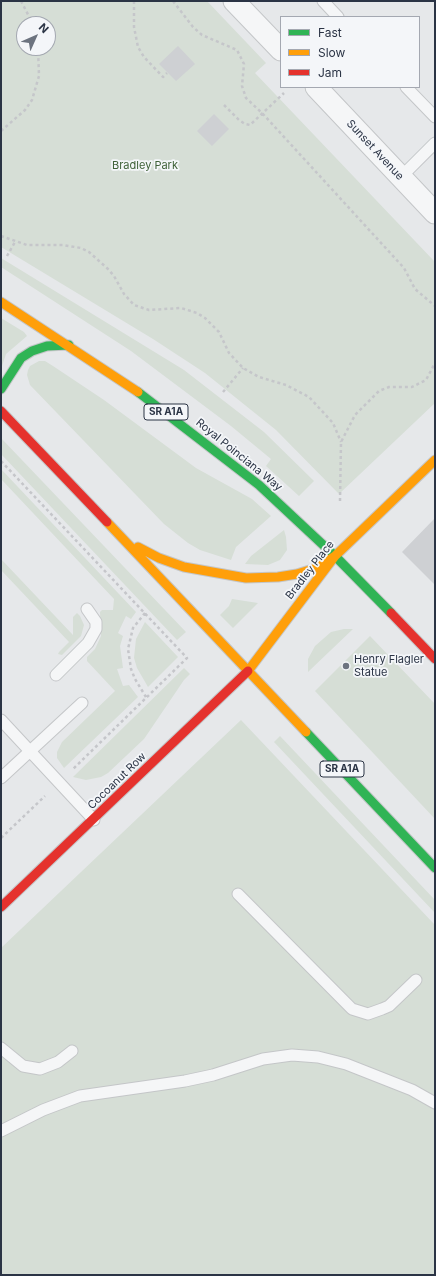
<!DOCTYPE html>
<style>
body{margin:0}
#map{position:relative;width:436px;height:1276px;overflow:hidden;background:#e6e8ea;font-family:Inter,sans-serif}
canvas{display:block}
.frame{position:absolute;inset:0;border:2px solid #2b3445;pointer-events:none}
.legend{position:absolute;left:280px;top:16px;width:140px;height:72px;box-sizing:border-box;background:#f4f6f9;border:1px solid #a4a8b1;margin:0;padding:5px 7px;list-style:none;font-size:12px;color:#2b3445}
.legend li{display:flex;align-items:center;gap:8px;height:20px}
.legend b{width:20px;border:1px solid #a4a8b1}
.north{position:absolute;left:16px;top:16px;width:40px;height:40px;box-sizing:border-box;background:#f4f6f9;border:1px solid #a4a8b1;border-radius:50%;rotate:45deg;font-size:11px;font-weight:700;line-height:16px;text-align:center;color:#2b3445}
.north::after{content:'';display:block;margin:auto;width:14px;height:18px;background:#6c737f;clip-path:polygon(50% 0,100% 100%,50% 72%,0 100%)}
</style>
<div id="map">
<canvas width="436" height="1276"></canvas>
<div class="frame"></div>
<ul class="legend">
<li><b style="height:5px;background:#30b455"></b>Fast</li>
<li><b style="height:5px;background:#ff9f0a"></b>Slow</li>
<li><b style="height:5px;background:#e5322d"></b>Jam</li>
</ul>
<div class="north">N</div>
</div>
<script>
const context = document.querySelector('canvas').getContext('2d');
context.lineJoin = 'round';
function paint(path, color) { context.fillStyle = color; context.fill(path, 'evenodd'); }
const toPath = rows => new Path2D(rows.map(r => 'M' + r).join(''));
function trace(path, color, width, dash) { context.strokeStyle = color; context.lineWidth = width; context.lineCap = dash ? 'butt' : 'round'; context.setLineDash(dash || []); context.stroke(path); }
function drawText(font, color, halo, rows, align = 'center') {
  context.font = font + ' Inter,sans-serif'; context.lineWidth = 3.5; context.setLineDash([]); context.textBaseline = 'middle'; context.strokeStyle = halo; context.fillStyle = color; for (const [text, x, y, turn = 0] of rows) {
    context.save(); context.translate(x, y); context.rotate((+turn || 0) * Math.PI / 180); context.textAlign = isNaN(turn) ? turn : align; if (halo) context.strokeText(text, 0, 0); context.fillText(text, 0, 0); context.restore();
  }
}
paint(toPath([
 [1,1,207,1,266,63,255,73,435,262,435,403,339,494,276,430,205,373,153,339,1,247],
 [24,24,48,24,48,48,24,48],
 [1,258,184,370,264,432,314,481,299,496,266,466,271,459,231,426,131,351,1,267],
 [1,318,24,332,27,336,6,354,1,369],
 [39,361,45,361,53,366,104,400,196,468,252,499,271,516,236,547,231,560,200,550,188,543,164,524,30,385,27,375,28,370,30,366],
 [1,438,186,632,177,640,1,454],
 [1,469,136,612,131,619,126,616,118,633,123,636,120,646,123,668,117,669,123,686,129,685,138,697,64,768,57,758,57,752,62,742,115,691,87,661,87,657,95,649,101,636,100,612,102,610,113,610,114,599,1,479],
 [284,530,286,537,287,550,280,560,268,565,245,564,251,556],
 [1,559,73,635,73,617,77,613,80,616,84,625,81,636,62,655,58,654,59,652,69,642,1,570],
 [232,599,258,603,233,628,220,615,229,606],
 [145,622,178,657,148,687,137,668,134,658,136,639],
 [344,629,353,629,308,672,308,659,315,646,331,632],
 [370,636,435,704,435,819,315,691],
 [184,668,190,674,184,680,144,739,108,773,101,777,86,780,73,777],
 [241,720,435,925,435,1275,1,1275,1,948],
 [280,736,435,900,435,913,274,742]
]), '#d6ded6');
paint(toPath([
 [178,46,195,64,176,81,159,64],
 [214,114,229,129,212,146,197,131],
 [435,518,435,585,402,552]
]), '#ced0d3');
const lane = toPath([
 [323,1,338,17],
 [406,87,435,117],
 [401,177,435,143],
 [56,675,88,643,96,629,96,622,87,609],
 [1,720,94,820],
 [1,778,82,703],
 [238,894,352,1009,368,1014,382,1009,389,1006,416,980],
 [1,1048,23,1066,40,1069,58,1062,72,1051],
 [1,1131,43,1110,80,1096,185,1081,213,1075,263,1059,292,1055,318,1057,346,1064,412,1090,435,1103]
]);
const street = toPath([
 [234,1,281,50],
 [316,87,435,213]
]);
const fast = toPath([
 [1,389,21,358,32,351,47,346,69,345],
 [138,392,259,485,335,556,391,613],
 [306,732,435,868]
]);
const slow = toPath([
 [1,302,138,392],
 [107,522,306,732],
 [138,547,159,558,184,567,246,578,278,577,297,574,316,568,335,556],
 [248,671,335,556,435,460]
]);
const jam = toPath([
 [1,411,107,522],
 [391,613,435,659],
 [1,907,248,671]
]);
trace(lane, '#c4c6c8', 13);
trace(street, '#c4c6c8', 23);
trace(fast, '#c4c6c8', 11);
trace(slow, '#c4c6c8', 11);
trace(jam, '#c4c6c8', 11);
trace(toPath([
 [21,1,33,24],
 [134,1,134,27,138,47,144,57,163,77,167,73],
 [173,1,193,27,202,35,237,50,244,64,242,86,246,98,263,114,404,268,415,289,435,306],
 [224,105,239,120,245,124,250,125,284,93],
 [1,131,25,110,32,100,39,76,38,48],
 [1,236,27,245,63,245,81,248,89,252,108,269,114,276,124,294,134,305,149,310,181,308,197,313,205,318,219,332,229,353,243,368,259,377,286,385,309,397,333,423,341,442],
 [7,256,15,242],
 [223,392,243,368],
 [1,461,187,658,72,770],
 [340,501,341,442,355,415,379,391,389,387,412,387,426,380,435,363],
 [145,613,133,628,128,649,131,669,135,679,146,697],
 [1,838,45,796]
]), '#c5c6ca', 2.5, [3, 3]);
trace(lane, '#f5f6f7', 11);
trace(street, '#f5f6f7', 21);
trace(fast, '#30b455', 9);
trace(slow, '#ff9f0a', 9);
trace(jam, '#e5322d', 9);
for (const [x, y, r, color] of [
 [346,666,4,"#6c737f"]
]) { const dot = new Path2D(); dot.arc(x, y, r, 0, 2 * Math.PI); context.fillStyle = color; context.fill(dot); trace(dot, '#f4f6f9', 1.5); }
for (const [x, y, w] of [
 [166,412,44],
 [342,769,44]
]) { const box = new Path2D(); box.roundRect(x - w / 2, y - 8, w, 16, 3); context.fillStyle = '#f4f6f9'; context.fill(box); trace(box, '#2b3445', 1); }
drawText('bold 10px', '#2b3445', null, [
 ["SR A1A",166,412],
 ["SR A1A",342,769]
]);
drawText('11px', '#2b3445', '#f4f6f9', [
 ["Sunset Avenue",375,150,47],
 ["Royal Poinciana Way",239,455,39],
 ["Bradley Place",310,570,-52],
 ["Cocoanut Row",117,781,-44]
]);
drawText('11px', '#3f6138', '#f4f6f9', [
 ["Bradley Park",145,166]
]);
drawText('11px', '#2b3445', '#f4f6f9', [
 ["Henry Flagler",354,660],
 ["Statue",354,673]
], 'left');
</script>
